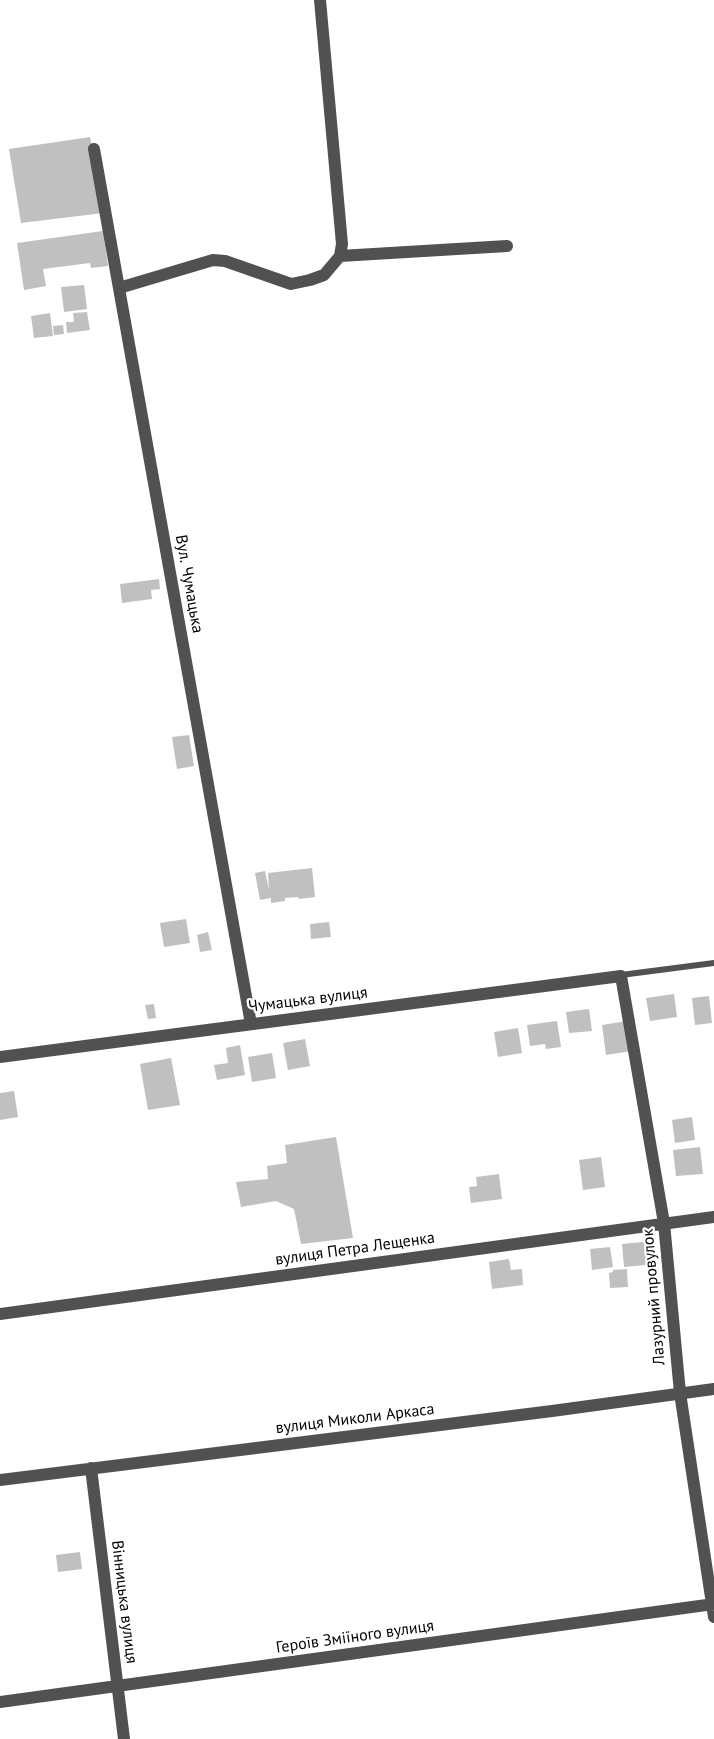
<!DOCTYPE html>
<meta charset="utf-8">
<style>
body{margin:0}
canvas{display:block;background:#fff}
</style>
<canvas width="714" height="1739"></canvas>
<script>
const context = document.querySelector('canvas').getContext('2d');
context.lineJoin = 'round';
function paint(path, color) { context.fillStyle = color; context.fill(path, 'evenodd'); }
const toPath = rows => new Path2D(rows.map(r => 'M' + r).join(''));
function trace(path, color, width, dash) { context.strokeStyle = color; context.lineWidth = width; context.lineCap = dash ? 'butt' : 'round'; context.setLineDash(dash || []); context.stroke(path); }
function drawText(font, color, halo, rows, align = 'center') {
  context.font = font + ' "PT Sans",sans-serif'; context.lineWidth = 4.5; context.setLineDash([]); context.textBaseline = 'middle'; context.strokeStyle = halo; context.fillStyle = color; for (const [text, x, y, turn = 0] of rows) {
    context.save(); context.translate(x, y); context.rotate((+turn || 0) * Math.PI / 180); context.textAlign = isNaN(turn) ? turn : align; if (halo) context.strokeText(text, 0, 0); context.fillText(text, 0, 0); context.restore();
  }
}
paint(toPath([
 [90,137,103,213,21,223,9,149],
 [103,231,108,266,91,268,90,263,43,269,46,286,24,290,17,243],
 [84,285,87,309,64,312,61,287],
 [87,312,90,330,67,333,66,322,74,322,73,313],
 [50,313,53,336,34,338,31,316],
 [63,325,64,334,54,335,53,326],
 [159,579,160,589,151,590,152,599,122,603,120,584],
 [189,735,194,766,177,769,172,737],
 [312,868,315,897,299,899,298,897,285,898,285,901,271,903,271,898,260,900,255,873,265,871,269,890,268,873],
 [186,919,190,943,164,947,160,923],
 [329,922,331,937,311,939,310,924],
 [208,932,212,950,200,952,197,935],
 [674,994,677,1017,650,1021,646,998],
 [709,996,712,1023,695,1025,692,998],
 [154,1004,156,1018,148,1019,145,1005],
 [589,1009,592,1031,569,1033,566,1012],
 [557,1021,561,1047,546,1049,545,1044,530,1046,527,1025],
 [627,1021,632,1051,606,1055,602,1025],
 [518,1028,522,1053,498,1057,494,1032],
 [305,1039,310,1066,288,1070,283,1043],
 [240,1045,245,1075,217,1080,214,1065,228,1063,226,1048],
 [272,1053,276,1078,252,1082,248,1057],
 [171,1058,180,1105,148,1110,140,1064],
 [14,1091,18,1117,0,1120,0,1093],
 [692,1117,695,1140,675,1143,672,1120],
 [336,1137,353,1238,301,1244,294,1209,276,1201,241,1207,236,1182,268,1179,267,1166,287,1163,285,1145],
 [700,1147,703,1174,676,1176,673,1150],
 [601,1157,605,1187,583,1190,579,1160],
 [499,1174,502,1199,471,1203,469,1187,477,1186,476,1177],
 [653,1241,656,1264,624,1267,622,1244],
 [610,1247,613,1267,592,1270,590,1249],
 [509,1259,511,1270,522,1269,523,1285,492,1289,489,1262],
 [627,1269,628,1287,610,1288,609,1273,613,1272,613,1270],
 [80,1552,82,1569,58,1572,56,1555]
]), '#c0c0c0');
trace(toPath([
 [621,975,714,963]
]), '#515151', 6);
trace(toPath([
 [94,149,251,1024],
 [340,256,507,246],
 [119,288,213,260,225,261,291,284,310,280,324,275,340,256,342,244,320,0],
 [0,1057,621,976,664,1223,680,1393,714,1617],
 [0,1314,714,1217],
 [91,1468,124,1739],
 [0,1480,552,1411,714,1389],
 [0,1702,714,1604]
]), '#515151', 12);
drawText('16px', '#000', '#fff', [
 ["Вул. Чумацька",189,584,80],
 ["Чумацька вулиця",308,1000,-7],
 ["вулиця Петра Лещенка",355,1249,-8],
 ["Лазурний провулок",654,1297,-95],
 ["вулиця Миколи Аркаса",355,1419,-7],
 ["Вінницька вулиця",124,1602,83],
 ["Героїв Зміїного вулиця",355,1637,-8]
]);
</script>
